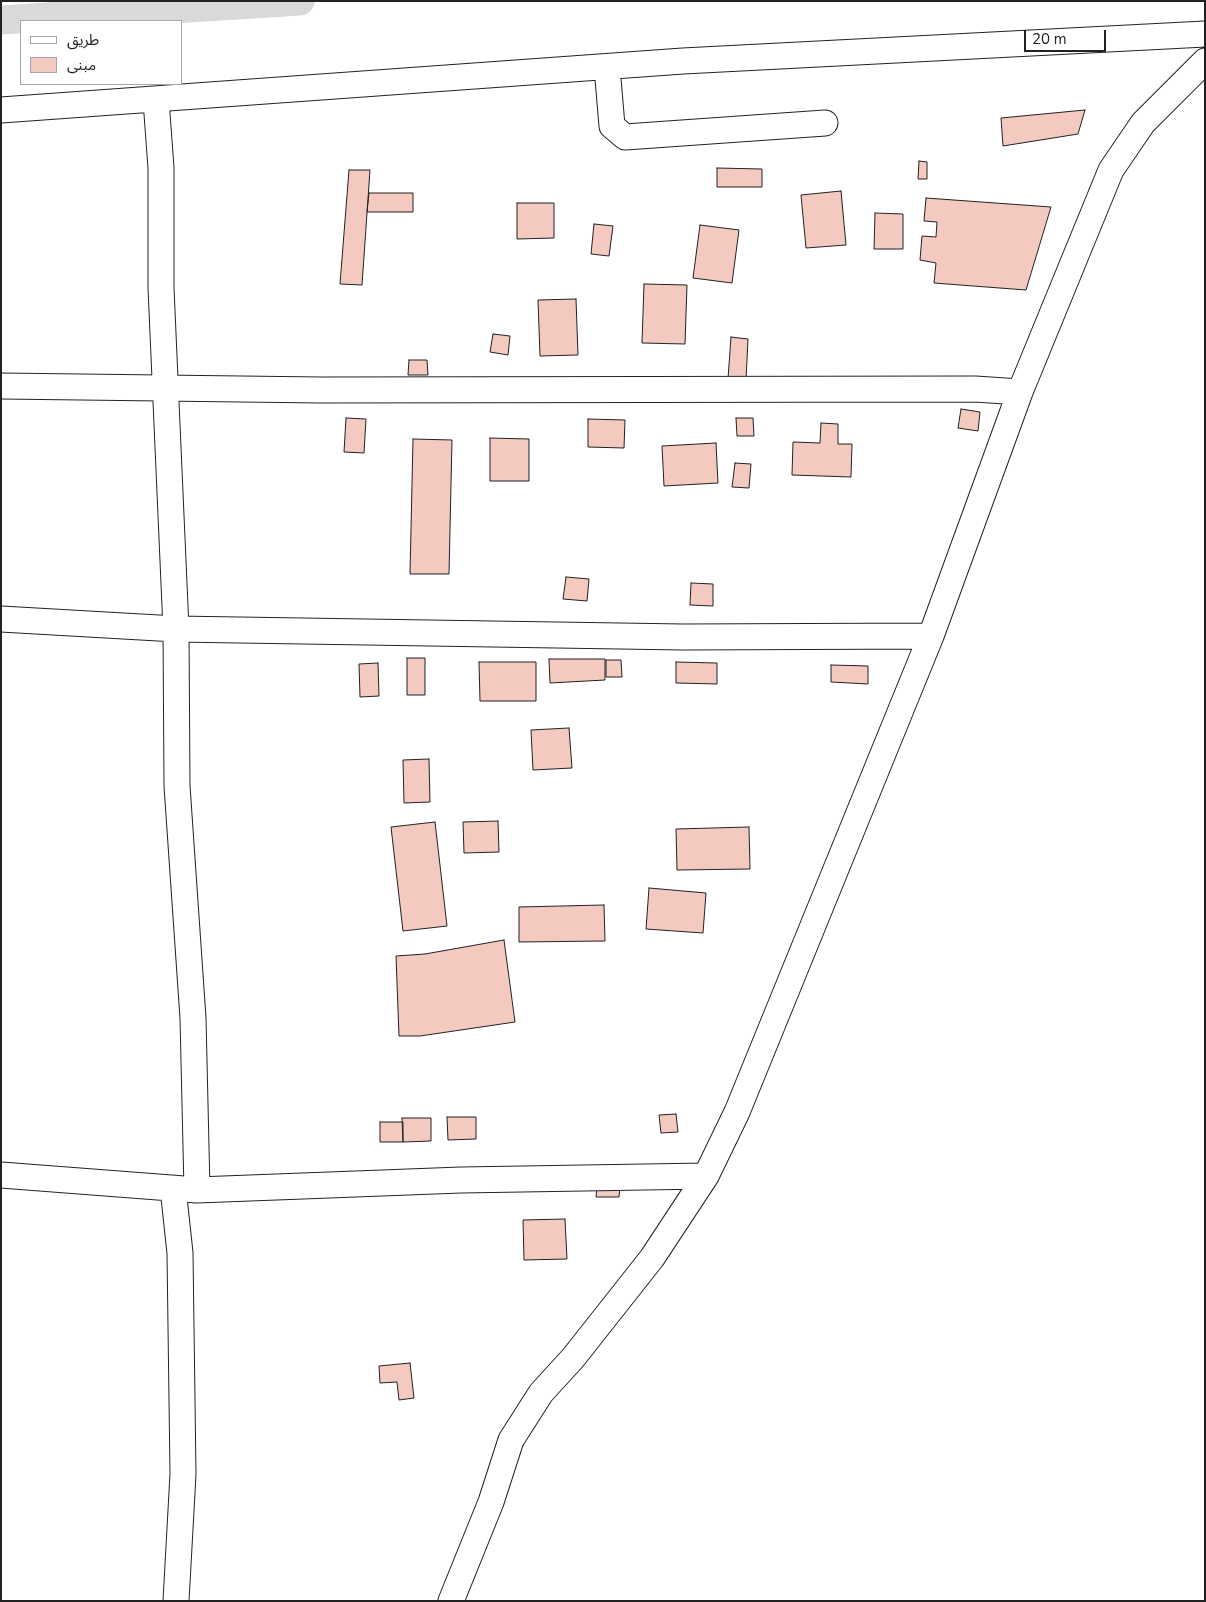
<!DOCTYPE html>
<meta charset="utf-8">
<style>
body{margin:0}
#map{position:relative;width:1206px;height:1602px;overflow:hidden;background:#fff;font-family:"Nunito Sans","Noto Sans Arabic",sans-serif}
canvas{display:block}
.frame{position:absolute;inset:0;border:2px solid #222;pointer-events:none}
.legend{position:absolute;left:20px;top:20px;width:162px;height:65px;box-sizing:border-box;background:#fff;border:1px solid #a7a7a7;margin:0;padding:6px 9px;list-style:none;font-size:15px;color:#222}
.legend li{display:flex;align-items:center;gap:10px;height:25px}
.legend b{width:25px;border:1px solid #a7a7a7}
.scale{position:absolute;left:1024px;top:30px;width:82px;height:22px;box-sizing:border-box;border:2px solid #222;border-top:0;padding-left:6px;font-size:15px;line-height:18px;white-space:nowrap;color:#222;-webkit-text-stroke:4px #fff;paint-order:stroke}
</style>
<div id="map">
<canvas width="1206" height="1602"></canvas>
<div class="frame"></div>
<ul class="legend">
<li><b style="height:6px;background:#fff"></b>طريق</li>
<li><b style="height:14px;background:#f3c9c0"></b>مبنى</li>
</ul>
<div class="scale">20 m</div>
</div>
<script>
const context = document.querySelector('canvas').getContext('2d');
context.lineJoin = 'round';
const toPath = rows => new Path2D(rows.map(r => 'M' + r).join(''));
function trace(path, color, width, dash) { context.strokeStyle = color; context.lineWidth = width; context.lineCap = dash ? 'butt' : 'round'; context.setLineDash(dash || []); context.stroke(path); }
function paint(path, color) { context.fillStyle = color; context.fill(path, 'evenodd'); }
trace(toPath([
 [48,17,53,1]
]), '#d9d9d9', 9);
trace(toPath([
 [1,20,300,1]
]), '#d9d9d9', 29);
const building = toPath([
 [1085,110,1078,134,1003,146,1001,118,1085,110],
 [919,161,927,162,927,179,918,179,919,161],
 [717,168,762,169,762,187,717,187,717,168],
 [349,170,370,170,362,285,340,284,349,170],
 [841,191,846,245,806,248,801,195,841,191],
 [369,193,413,193,413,212,367,212,369,193],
 [926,198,1051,207,1026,290,934,283,936,263,920,260,922,236,936,237,937,222,924,221,926,198],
 [517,203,554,203,554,238,517,239,517,203],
 [875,213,903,214,903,249,874,249,875,213],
 [594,224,613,226,609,256,591,254,594,224],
 [700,225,739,230,732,283,693,278,700,225],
 [644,284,687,285,685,344,642,343,644,284],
 [576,299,578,355,540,356,538,300,576,299],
 [493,334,510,336,508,355,490,352,493,334],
 [731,337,748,339,746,380,728,379,731,337],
 [409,360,427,360,428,375,408,375,409,360],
 [961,409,980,412,978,431,958,428,961,409],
 [346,418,366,419,364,453,344,452,346,418],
 [736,418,753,418,754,436,737,436,736,418],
 [588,419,625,420,624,448,588,447,588,419],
 [821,423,838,424,838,444,852,444,851,477,792,475,793,442,820,443,821,423],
 [490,438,529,439,529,481,490,481,490,438],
 [413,439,452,440,449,574,410,574,413,439],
 [716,443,718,483,664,486,662,446,716,443],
 [735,463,751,464,749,488,732,487,735,463],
 [566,577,589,579,587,601,563,599,566,577],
 [691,583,713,584,713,606,690,605,691,583],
 [407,658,425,658,425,695,407,695,407,658],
 [549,659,605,659,605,680,550,683,549,659],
 [606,660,621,660,622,677,606,677,606,660],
 [479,662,536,662,536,701,480,701,479,662],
 [676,662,717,663,717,684,676,683,676,662],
 [378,663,379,696,360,697,359,664,378,663],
 [831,665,868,666,868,684,831,682,831,665],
 [569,728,572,768,533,770,531,730,569,728],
 [429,759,430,802,404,803,403,760,429,759],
 [498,821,499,852,464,853,463,822,498,821],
 [435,822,447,926,403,931,391,827,435,822],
 [749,827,750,869,677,870,676,829,749,827],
 [649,888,706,893,703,933,646,929,649,888],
 [604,905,605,941,519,942,519,907,604,905],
 [504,940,515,1022,420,1036,399,1036,396,956,425,954,504,940],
 [676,1114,678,1132,661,1133,659,1115,676,1114],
 [447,1117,476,1117,476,1139,448,1140,447,1117],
 [402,1118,431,1118,431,1141,403,1142,402,1118],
 [380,1122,403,1122,403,1142,380,1142,380,1122],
 [597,1187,620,1187,619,1197,596,1197,597,1187],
 [565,1219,567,1259,524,1260,523,1220,565,1219],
 [410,1363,414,1398,399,1400,397,1382,380,1383,379,1366,410,1363]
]);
paint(building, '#f3c9c0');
trace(building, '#222', 1);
const street = toPath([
 [607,67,612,126,625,137,825,123],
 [156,100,161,168,161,288,176,629,177,786,193,1018,197,1190],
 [1,110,683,61,1205,34],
 [1,386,321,390,975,389,1020,392],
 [1,619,176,629,683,637,931,636],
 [1,1175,197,1190,461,1180,706,1176],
 [173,1188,180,1253,183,1474,176,1601],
 [451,1601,491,1502,511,1440,541,1393,573,1358,652,1258,706,1176,737,1112,931,636,1020,392,1111,170,1143,123,1205,61]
]);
trace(street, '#222', 27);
trace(street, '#fff', 25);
</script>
